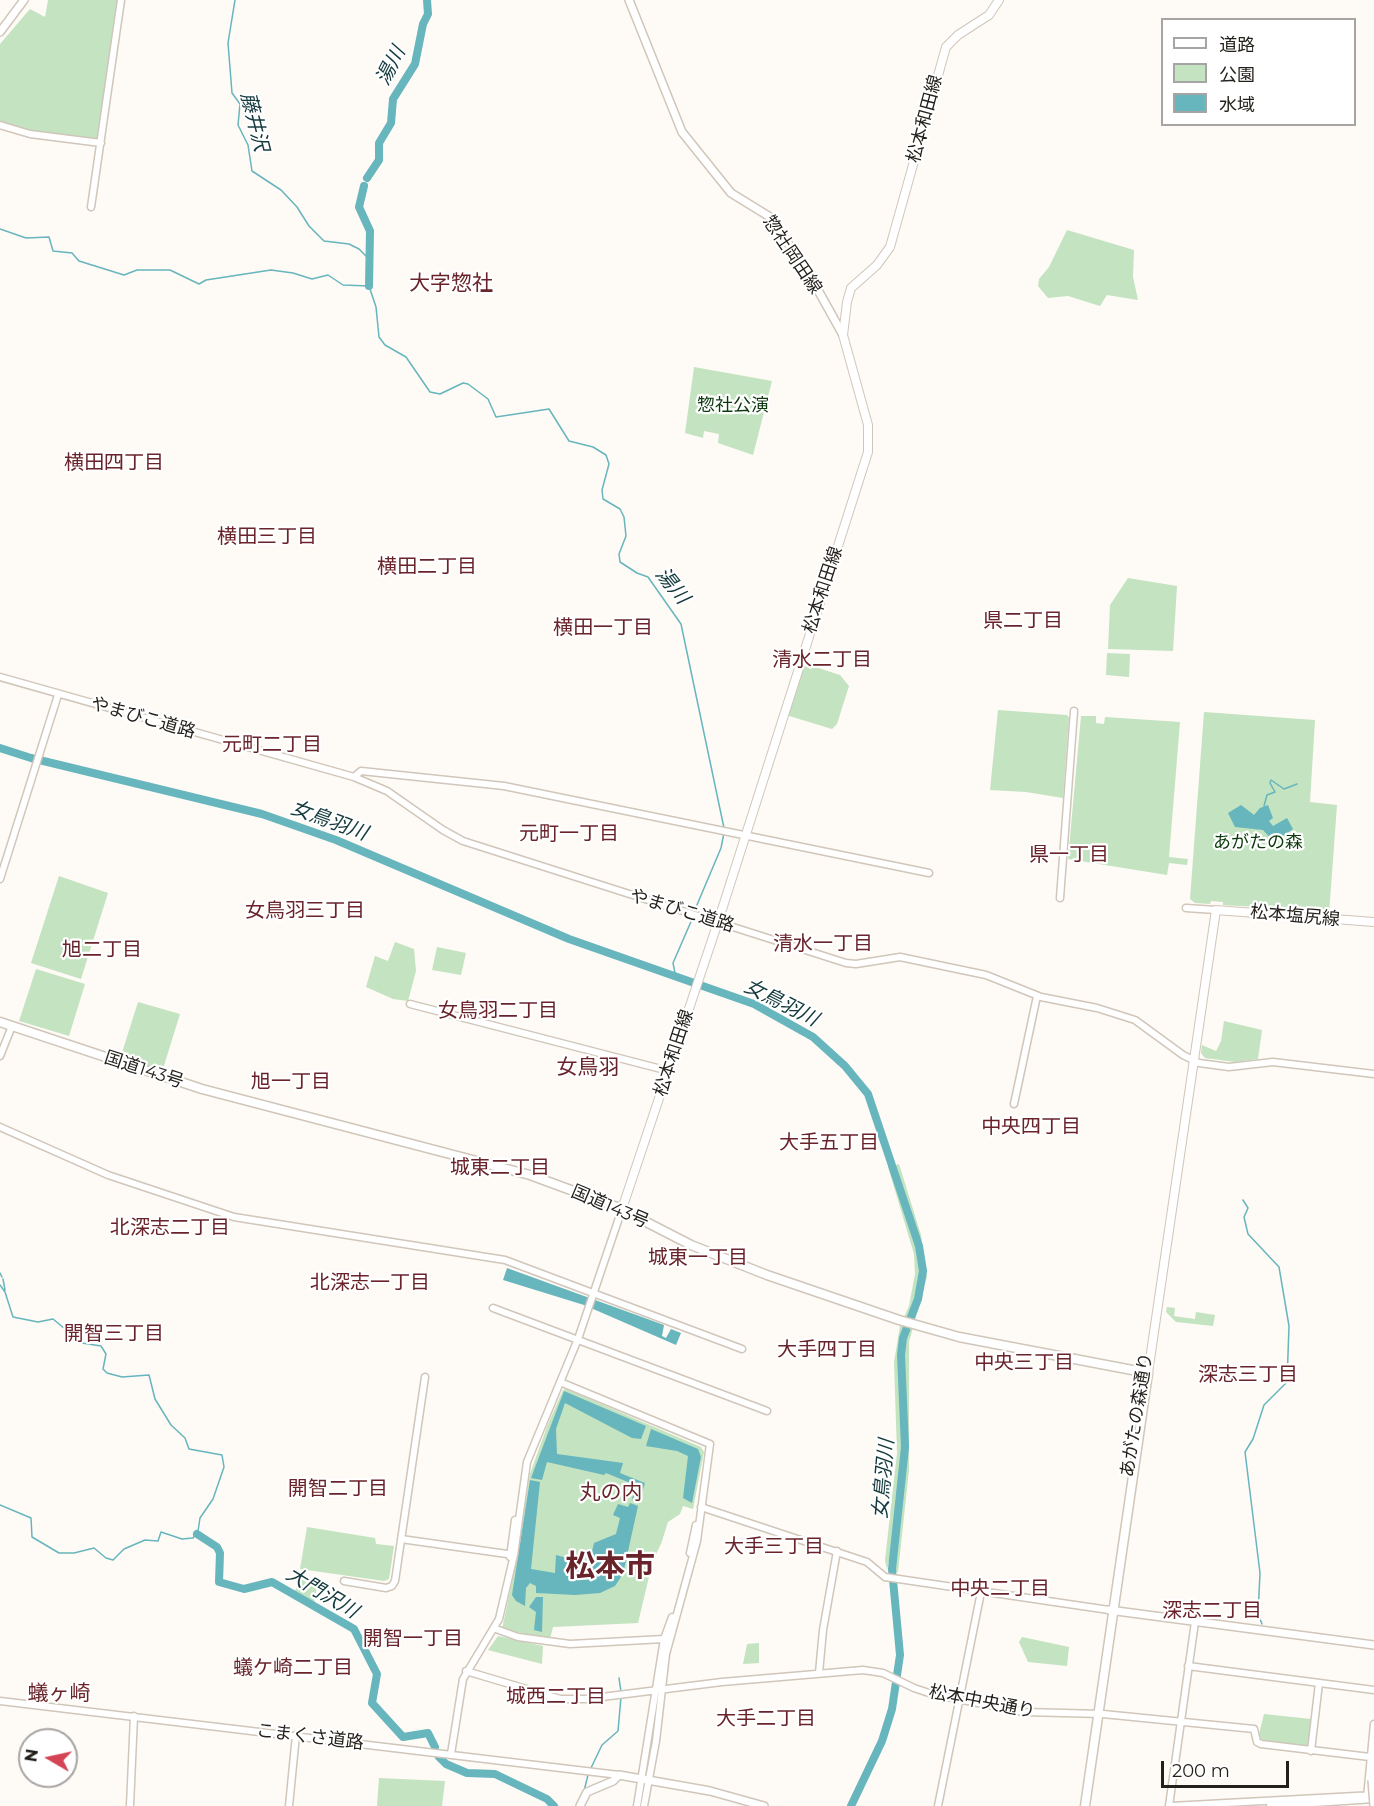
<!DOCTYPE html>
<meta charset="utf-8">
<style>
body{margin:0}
#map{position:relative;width:1374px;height:1806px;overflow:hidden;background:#fefaf5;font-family:Montserrat,"Noto Sans JP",sans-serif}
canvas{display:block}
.legend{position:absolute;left:1161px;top:18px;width:195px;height:108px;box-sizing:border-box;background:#fff;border:2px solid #a7a5a3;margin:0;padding:8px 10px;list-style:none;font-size:18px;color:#231f1a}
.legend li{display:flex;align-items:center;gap:12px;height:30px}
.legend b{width:30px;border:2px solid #a7a5a3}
.north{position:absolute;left:18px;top:1728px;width:60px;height:60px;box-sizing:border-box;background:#fff;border:2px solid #a7a5a3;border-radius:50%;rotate:279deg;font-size:16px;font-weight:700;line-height:24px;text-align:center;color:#231f1a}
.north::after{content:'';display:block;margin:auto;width:21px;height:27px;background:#d44455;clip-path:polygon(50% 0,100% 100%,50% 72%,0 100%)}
.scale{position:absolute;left:1161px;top:1761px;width:128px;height:27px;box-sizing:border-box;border:3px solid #231f1a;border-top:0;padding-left:8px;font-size:18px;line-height:21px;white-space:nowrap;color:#231f1a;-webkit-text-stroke:4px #fff;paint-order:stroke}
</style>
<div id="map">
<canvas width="1374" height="1806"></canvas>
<ul class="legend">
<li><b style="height:8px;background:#fff"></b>道路</li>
<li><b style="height:16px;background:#c3e3c1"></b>公園</li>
<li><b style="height:16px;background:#67b5bd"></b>水域</li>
</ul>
<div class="north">N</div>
<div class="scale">200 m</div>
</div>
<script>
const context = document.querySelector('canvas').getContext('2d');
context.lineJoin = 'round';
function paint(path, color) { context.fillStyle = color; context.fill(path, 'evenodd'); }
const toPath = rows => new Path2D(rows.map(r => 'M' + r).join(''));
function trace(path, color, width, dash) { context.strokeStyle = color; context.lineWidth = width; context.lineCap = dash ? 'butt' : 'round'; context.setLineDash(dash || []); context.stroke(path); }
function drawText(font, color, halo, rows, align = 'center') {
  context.font = font + ' Montserrat,"Noto Sans JP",sans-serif'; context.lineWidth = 4.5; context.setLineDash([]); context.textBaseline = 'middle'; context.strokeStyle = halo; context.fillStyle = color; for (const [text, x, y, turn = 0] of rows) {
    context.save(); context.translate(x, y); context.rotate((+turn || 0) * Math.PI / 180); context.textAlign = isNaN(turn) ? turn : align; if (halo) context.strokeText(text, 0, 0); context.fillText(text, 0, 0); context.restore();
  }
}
paint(toPath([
 [48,0,118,0,99,138,96,140,31,132,0,122,0,44,30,9,45,17],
 [247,96,256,98,253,120,243,118,242,98],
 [1067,230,1134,250,1133,277,1138,300,1107,295,1100,306,1068,296,1048,298,1038,286,1039,279,1049,267],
 [694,367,772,381,753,455,718,443,719,434,704,431,703,438,685,433],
 [1128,578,1177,586,1173,651,1108,649,1110,605],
 [1107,653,1130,654,1129,677,1106,675],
 [803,663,840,675,849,686,837,724,832,729,786,715],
 [998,710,1067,715,1069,718,1063,798,1026,792,990,790],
 [1204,712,1315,720,1310,802,1337,805,1329,914,1313,913,1311,910,1223,905,1223,902,1211,901,1210,904,1195,903,1190,899],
 [1081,716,1096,716,1096,723,1104,724,1105,717,1180,722,1169,857,1188,859,1187,865,1169,863,1167,875,1068,859],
 [59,876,108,893,81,979,31,963],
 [395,942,414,949,416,971,408,1001,393,999,366,987,375,956,388,961],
 [437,947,466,953,461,975,432,970],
 [36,969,85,984,69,1036,19,1021],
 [138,1002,180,1014,162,1072,120,1059],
 [1224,1021,1262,1030,1258,1059,1235,1062,1205,1058,1201,1053,1202,1045,1216,1051,1221,1041],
 [899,1164,921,1235,927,1277,909,1342,909,1470,898,1572,895,1572,895,1563,906,1448,902,1355,904,1338,920,1300,925,1271,895,1165],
 [893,1165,921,1259,922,1274,917,1299,905,1323,899,1344,902,1448,895,1505,895,1534,887,1570,885,1560,897,1453,894,1362,900,1326,909,1306,915,1274,914,1254,888,1167],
 [1167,1307,1175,1308,1174,1316,1195,1319,1196,1312,1215,1315,1213,1326,1176,1322,1166,1312],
 [566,1389,701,1447,704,1452,693,1509,683,1506,680,1514,668,1522,661,1544,653,1560,638,1623,553,1627,550,1639,502,1629,513,1578,530,1474,548,1424,563,1390],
 [307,1527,375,1538,376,1544,394,1546,389,1579,384,1581,300,1569],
 [301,1577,318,1580,314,1604,295,1591],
 [498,1636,543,1646,542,1664,488,1650],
 [1022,1637,1069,1647,1067,1666,1028,1662,1019,1642],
 [759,1643,759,1663,743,1664,747,1644],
 [1264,1714,1311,1719,1310,1746,1307,1748,1262,1741,1259,1734],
 [379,1778,445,1781,442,1806,377,1806]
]), '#c3e3c1');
paint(toPath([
 [1241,805,1254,815,1260,808,1268,805,1273,818,1269,821,1273,826,1287,818,1293,829,1274,842,1263,830,1235,827,1228,813],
 [507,1268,664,1325,662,1336,666,1338,671,1329,681,1333,676,1345,584,1305,503,1280],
 [564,1391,646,1426,641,1439,632,1438,565,1403,556,1429,557,1454,623,1463,620,1473,645,1483,639,1502,632,1499,635,1488,628,1482,606,1473,604,1475,547,1462,542,1480,531,1478],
 [651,1429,698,1449,701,1457,692,1503,683,1498,688,1456,677,1451,646,1446],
 [530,1480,540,1482,531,1569,555,1573,556,1555,589,1564,594,1543,616,1534,620,1518,613,1515,618,1504,628,1507,630,1503,638,1506,623,1574,615,1586,600,1593,575,1595,536,1593,536,1586,530,1583,526,1588,525,1606,516,1601,512,1595],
 [536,1597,543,1597,542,1632,534,1630,536,1612,529,1607]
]), '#67b5bd');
trace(toPath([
 [235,0,228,43,232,93,240,104,238,125,248,145,252,171,281,190,297,207,309,226,324,241,349,244,359,249,370,260],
 [0,229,26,238,49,237,53,251,72,253,79,261,124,275,137,270,170,270,199,284,206,280,271,270,293,273,312,279,328,275,343,285,369,286,376,307,379,337,385,345,406,357,430,392,440,394,463,383,468,384,488,399,496,417,549,409,569,441,593,447,606,455,609,464,602,490,603,499,620,509,624,517,626,536,619,554,620,562,637,573,648,577,681,624,724,828],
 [1264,806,1267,795,1275,792,1270,783,1271,780,1284,789,1297,784],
 [694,912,721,848,724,833],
 [676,978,673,963,693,917],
 [1243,1200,1248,1208,1244,1217,1248,1234,1279,1267,1289,1326,1287,1382,1264,1405,1253,1439,1245,1452,1260,1573,1258,1614,1262,1624],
 [0,1273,2,1277],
 [3,1279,5,1290],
 [0,1285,5,1292,13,1317,38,1322,53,1319,82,1343,101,1346,106,1354,103,1369,107,1373,122,1377,149,1375,155,1399,171,1425,185,1438,189,1449,222,1455,224,1467,213,1499,200,1518,198,1531,193,1538,182,1539,161,1532,158,1541,145,1540,124,1549,113,1560,106,1558,94,1548,74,1553,59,1553,32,1537,31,1518,0,1505],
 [619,1678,621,1692],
 [591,1768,602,1745,618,1731,621,1697],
 [584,1791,588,1775]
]), '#67b5bd', 1.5);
trace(toPath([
 [367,178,379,160,379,143,391,123,393,99,415,64,423,24,428,14,427,0],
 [364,186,359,207,370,231,369,286],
 [0,748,31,758,262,814,336,840,569,939,754,1004,813,1037,845,1066,868,1094,919,1246,923,1271,918,1299,903,1338,901,1355,905,1447,892,1569,900,1655,892,1709,882,1741,851,1806],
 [197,1534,217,1547,220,1553,219,1582,244,1589,272,1582,354,1629,377,1674,372,1703,403,1737,428,1733,435,1747],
 [439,1757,446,1764,467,1773,495,1774,547,1799,554,1806]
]), '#67b5bd', 8);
const tertiary = toPath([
 [0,125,30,134,101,143],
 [91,207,121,0],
 [0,677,354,777,387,791,443,830,463,841,846,963,856,964,900,957,986,975,1041,997,1097,1008,1135,1020,1183,1055,1199,1063,1229,1067,1273,1062,1374,1074],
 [354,777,361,771,504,786,929,873],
 [0,879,58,695],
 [1060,898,1074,711],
 [1186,908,1216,910],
 [410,1004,669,1071],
 [0,1056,12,1026],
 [1014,1104,1037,996],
 [0,1127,108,1175,234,1217,505,1260,742,1349],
 [493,1308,767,1411],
 [560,1382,710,1444,697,1541,666,1654,656,1741,644,1806],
 [701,1507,867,1562,885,1577,1109,1610],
 [401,1539,514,1555],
 [690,1553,696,1525],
 [510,1557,515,1520],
 [344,1581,386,1588,392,1586,395,1581,425,1377],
 [496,1629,518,1637,570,1644,664,1639],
 [1188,1666,1374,1690],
 [466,1671,560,1699,586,1699,722,1682,863,1670,883,1673,914,1688,932,1694,1024,1712,1103,1714,1254,1729,1257,1742,1261,1744,1370,1757],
 [819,1673,823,1630,837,1551],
 [0,1701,619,1775],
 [1311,1751,1319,1683],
 [451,1754,463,1679,499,1619,514,1555,527,1462,578,1339,622,1209],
 [1367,1798,1374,1724],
 [130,1806,134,1716],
 [289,1806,296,1735],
 [637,1806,664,1639,672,1617],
 [938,1806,981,1592],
 [1169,1806,1195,1622],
 [1171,1806,1374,1795],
 [1270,1806,1374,1799]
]);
const secondary = toPath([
 [629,0,682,132,731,193,770,217,809,274,843,335],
 [0,32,24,0],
 [1109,1610,1374,1645],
 [1372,1780,1374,1750],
 [580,1806,587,1792,613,1781,619,1775,710,1791,764,1806]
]);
const primary = toPath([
 [622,1209,718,922,868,452,868,425,843,335,847,302,851,288,877,265,890,247,946,47,958,35,989,15,999,0],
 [1148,1373,1216,910,1374,922]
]);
const trunk = toPath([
 [0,1022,202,1089,530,1175,617,1207,691,1245,767,1275,899,1320,959,1337,1148,1373,1085,1806]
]);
trace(tertiary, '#d0c6ba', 9);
trace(secondary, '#d0c6ba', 10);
trace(primary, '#d0c6ba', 10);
trace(trunk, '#d0c6ba', 11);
trace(tertiary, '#fff', 6);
trace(secondary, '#fff', 7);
trace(primary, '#fff', 8);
trace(trunk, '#fff', 8);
const secondaryBridge = toPath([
 [1372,1780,1374,1806]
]);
trace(secondaryBridge, '#d0c6ba', 10, []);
trace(secondaryBridge, '#fff', 7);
drawText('18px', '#231f1a', '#fff', [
 ["松本和田線",925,119,-75],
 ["惣社岡田線",792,255,56],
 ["松本和田線",823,590,-72],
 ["やまびこ道路",143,718,16],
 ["やまびこ道路",682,911,17],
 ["松本塩尻線",1295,916,5],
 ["松本和田線",674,1053,-72],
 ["国道143号",144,1070,18],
 ["国道143号",610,1207,23],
 ["あがたの森通り",1137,1415,-81],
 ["松本中央通り",982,1702,11],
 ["こまくさ道路",310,1737,7]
]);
drawText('18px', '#0c390d', '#fff', [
 ["惣社公演",733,406],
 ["あがたの森",1258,843]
]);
drawText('italic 20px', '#143a3d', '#fff', [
 ["湯川",391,66,-63],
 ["藤井沢",254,122,76],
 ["湯川",672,586,51],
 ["女鳥羽川",329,821,20],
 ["女鳥羽川",781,1003,27],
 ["女鳥羽川",884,1479,-85],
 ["大門沢川",322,1593,31]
]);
drawText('20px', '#69232a', '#fff', [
 ["横田四丁目",114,463],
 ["横田三丁目",267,537],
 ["横田二丁目",427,567],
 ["県二丁目",1023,621],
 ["横田一丁目",603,628],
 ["清水二丁目",822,660],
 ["元町二丁目",272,745],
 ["元町一丁目",569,834],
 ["県一丁目",1069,855],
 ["女鳥羽三丁目",305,911],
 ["清水一丁目",823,944],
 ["旭二丁目",102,950],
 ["女鳥羽二丁目",498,1011],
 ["旭一丁目",291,1082],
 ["中央四丁目",1031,1127],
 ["大手五丁目",829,1143],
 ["城東二丁目",500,1168],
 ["北深志二丁目",170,1228],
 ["城東一丁目",698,1258],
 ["北深志一丁目",370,1283],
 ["開智三丁目",114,1334],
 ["大手四丁目",827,1350],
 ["中央三丁目",1024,1363],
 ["深志三丁目",1248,1375],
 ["開智二丁目",338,1489],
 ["大手三丁目",774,1547],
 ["中央二丁目",1000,1589],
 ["深志二丁目",1212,1611],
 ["開智一丁目",413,1639],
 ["蟻ケ崎二丁目",293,1668],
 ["城西二丁目",556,1697],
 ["大手二丁目",766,1719]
]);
drawText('21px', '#69232a', '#fff', [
 ["大字惣社",451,284],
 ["女鳥羽",588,1068],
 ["丸の内",611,1493],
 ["蟻ヶ崎",59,1694]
]);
drawText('bold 30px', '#69232a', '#fff', [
 ["松本市",610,1567]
]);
</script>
